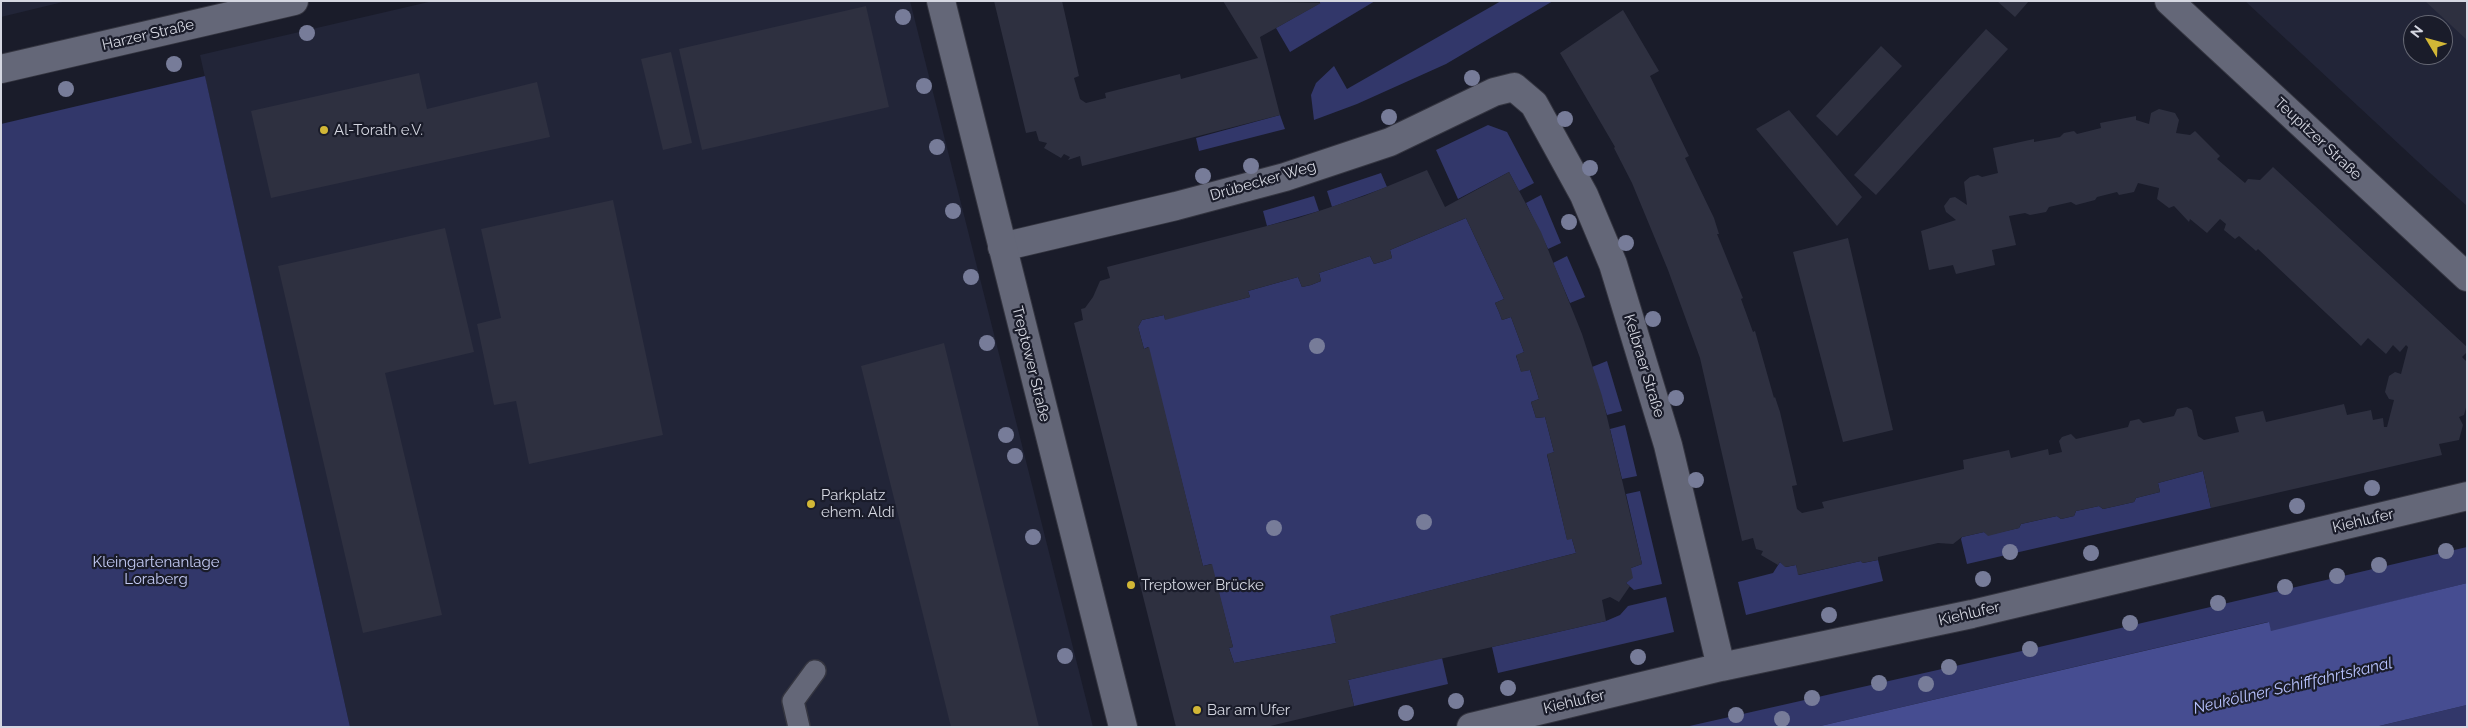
<!DOCTYPE html>
<meta charset="utf-8">
<style>
body{margin:0}
#map{position:relative;width:2468px;height:728px;overflow:hidden;background:#1a1c2a;font-family:Raleway,sans-serif}
canvas{display:block}
.frame{position:absolute;inset:0;border:2px solid #d5d7e1;pointer-events:none}
.north{position:absolute;left:2403px;top:15px;width:50px;height:50px;box-sizing:border-box;background:#1a1c2a;border:1px solid #656773;border-radius:50%;rotate:307deg;font-size:14px;font-weight:700;line-height:20px;text-align:center;color:#d5d7e1}
.north::after{content:'';display:block;margin:auto;width:18px;height:22px;background:#d2b736;clip-path:polygon(50% 0,100% 100%,50% 72%,0 100%)}
</style>
<div id="map">
<canvas width="2468" height="728"></canvas>
<div class="frame"></div>
<div class="north">N</div>
</div>
<script>
const context = document.querySelector('canvas').getContext('2d');
context.lineJoin = 'round';
function paint(path, color) { context.fillStyle = color; context.fill(path, 'evenodd'); }
const toPath = rows => new Path2D(rows.map(r => 'M' + r).join(''));
function trace(path, color, width, dash) { context.strokeStyle = color; context.lineWidth = width; context.lineCap = dash ? 'butt' : 'round'; context.setLineDash(dash || []); context.stroke(path); }
function drawText(font, color, halo, rows, align = 'center') {
  context.font = font + ' Raleway,sans-serif'; context.lineWidth = 4.5; context.setLineDash([]); context.textBaseline = 'middle'; context.strokeStyle = halo; context.fillStyle = color; for (const [text, x, y, turn = 0] of rows) {
    context.save(); context.translate(x, y); context.rotate((+turn || 0) * Math.PI / 180); context.textAlign = isNaN(turn) ? turn : align; if (halo) context.strokeText(text, 0, 0); context.fillText(text, 0, 0); context.restore();
  }
}
paint(toPath([
 [1,1,67,1,1,17],
 [433,1,910,1,1093,727,350,727,200,55],
 [2245,1,2467,1,2467,206,2430,173],
 [2413,25,2443,25,2443,55,2413,55]
]), '#222538');
paint(toPath([
 [1320,1,1375,1,1290,52,1276,28,1320,3],
 [1501,1,1553,1,1446,64,1357,104,1314,120,1311,95,1316,83,1334,66,1347,89],
 [205,76,350,727,1,727,1,124],
 [1280,115,1285,129,1199,151,1196,138],
 [1488,125,1507,132,1534,183,1519,191,1509,172,1458,199,1436,150],
 [1381,173,1387,187,1332,207,1327,191],
 [1541,195,1561,243,1548,249,1526,203],
 [1314,196,1319,211,1267,226,1263,211],
 [1466,218,1504,299,1495,303,1499,312,1502,320,1511,317,1524,352,1516,356,1521,371,1530,370,1539,399,1531,402,1536,418,1545,417,1554,452,1547,455,1567,539,1572,539,1576,553,1331,616,1336,643,1234,663,1229,648,1233,647,1211,564,1203,566,1148,347,1144,349,1138,327,1142,320,1164,315,1165,319,1250,297,1248,291,1298,277,1302,287,1311,285,1321,281,1319,273,1370,256,1374,264,1384,261,1392,258,1390,250],
 [1567,256,1585,297,1570,303,1553,263],
 [1607,361,1622,411,1607,415,1592,367],
 [1625,425,1637,476,1622,479,1610,429],
 [2203,471,2211,508,1967,564,1961,539,1962,537,1984,532,1988,535,2019,528,2021,524,2057,516,2061,519,2074,516,2076,511,2099,506,2103,509,2134,502,2136,498,2160,492,2158,483],
 [1640,491,1662,584,1634,590,1626,583,1631,577,1631,568,1642,564,1626,494],
 [2467,547,2467,583,2271,632,2268,622,1816,727,1685,727,2035,648],
 [1878,560,1883,581,1746,615,1738,582,1773,573,1780,562,1786,567,1796,565,1799,575,1861,561,1863,563],
 [1666,597,1674,632,1498,673,1492,647,1606,621,1620,615,1628,606],
 [1442,658,1448,684,1354,706,1348,680],
 [2467,705,2467,727,2375,727]
]), '#32376a');
paint(toPath([
 [2467,583,2467,705,2375,727,1816,727,2269,622,2271,631]
]), '#464d91');
paint(toPath([
 [994,1,1062,1,1079,76,1074,78,1080,99,1086,103,1106,98,1105,93,1180,74,1181,79,1258,58,1223,1,1321,3,1260,37,1280,115,1082,166,1080,156,1068,160,1070,157,1064,154,1061,158,1044,148,1047,143,1039,141,1036,131,1026,133],
 [1997,1,2029,1,2015,17],
 [2425,1,2467,1,2467,40],
 [866,6,889,107,702,150,679,49],
 [1623,10,1659,71,1650,76,1689,156,1685,158,1714,218,1719,234,1717,234,1743,298,1741,299,1753,332,1755,331,1774,398,1775,397,1780,412,1797,485,1792,486,1797,509,1802,513,1824,508,1822,502,1964,469,1963,460,2009,450,2011,458,2048,449,2049,455,2062,452,2059,441,2062,437,2071,434,2076,439,2128,427,2130,421,2139,419,2143,423,2174,416,2177,409,2187,407,2192,410,2198,436,2204,440,2239,432,2235,417,2263,411,2266,422,2344,404,2347,415,2371,410,2373,420,2383,418,2384,427,2387,427,2394,400,2389,399,2385,392,2389,376,2395,372,2401,374,2408,347,2406,345,2400,352,2393,345,2386,354,2368,338,2361,346,2258,249,2256,251,2239,236,2235,239,2224,230,2226,224,2220,219,2207,233,2190,219,2189,222,2174,206,2169,208,2157,199,2159,188,2138,183,2134,192,2119,195,2117,192,2097,197,2095,200,2076,205,2071,202,2049,207,2046,212,2030,215,2025,213,2009,216,2016,245,1992,250,1995,265,1956,274,1953,265,1929,270,1921,231,1956,220,1946,212,1944,206,1950,198,1955,197,1967,205,1964,182,1970,177,1978,175,1982,177,1998,173,1993,148,2034,139,2034,142,2060,137,2064,133,2074,131,2077,134,2101,128,2100,123,2136,116,2136,120,2149,124,2151,113,2159,109,2175,113,2179,120,2176,133,2190,135,2195,131,2220,156,2217,159,2245,183,2248,179,2260,180,2273,167,2467,347,2467,352,2462,357,2467,362,2467,404,2464,415,2459,417,2463,425,2459,440,2439,444,2442,455,2211,508,2203,471,2158,483,2160,492,2136,498,2134,502,2103,509,2099,506,2076,511,2074,516,2061,519,2057,516,2021,524,2019,528,1988,536,1984,532,1962,537,1953,544,1938,543,1878,557,1878,560,1862,563,1861,561,1798,575,1796,565,1785,567,1780,562,1778,565,1761,555,1763,551,1756,549,1753,538,1742,541,1700,358,1668,270,1632,183,1614,148,1615,147,1560,53],
 [1986,29,2008,49,1876,195,1854,175],
 [1881,46,1902,66,1837,136,1816,116],
 [671,52,692,143,663,150,641,59],
 [419,73,427,109,537,82,550,137,271,198,251,111],
 [1789,110,1862,197,1837,226,1756,129],
 [1427,170,1445,207,1509,172,1541,232,1582,334,1602,396,1642,564,1631,568,1633,578,1626,583,1630,586,1619,602,1610,597,1602,600,1606,621,1348,680,1354,706,1266,727,1176,727,1074,323,1083,320,1081,309,1085,308,1093,297,1100,281,1110,278,1107,267,1298,218,1364,196],
 [1466,218,1504,299,1495,303,1499,312,1502,320,1511,317,1524,352,1516,355,1521,372,1530,370,1539,399,1531,402,1536,418,1545,417,1554,452,1547,454,1567,540,1572,539,1576,553,1330,616,1336,643,1234,663,1229,648,1233,647,1212,564,1203,566,1149,347,1144,349,1138,327,1142,320,1164,315,1165,320,1250,297,1248,291,1298,277,1302,287,1311,285,1321,281,1319,273,1370,256,1374,264,1384,261,1392,258,1390,250],
 [613,200,663,435,529,464,516,401,494,405,477,324,501,318,481,229],
 [445,228,474,352,385,373,442,615,363,633,278,266],
 [1848,238,1893,430,1843,442,1793,252],
 [944,343,960,408,1039,727,951,727,861,366]
]), '#2e3040');
const service = toPath([
 [799,727,793,701,815,671]
]);
const minor = toPath([
 [2169,1,2467,277],
 [1002,247,1176,206,1285,177,1390,142,1494,92,1514,87,1534,104,1584,195,1613,264,1668,445,1721,667],
 [1471,727,1721,667,1972,614,2467,496]
]);
const tertiary = toPath([
 [941,1,1123,727],
 [1,69,294,1]
]);
trace(service, '#343540', 24);
trace(minor, '#343540', 30);
trace(tertiary, '#343540', 30);
trace(service, '#646778', 21);
trace(minor, '#646778', 28);
trace(tertiary, '#646778', 28);
context.fillStyle = '#777c99';
for (const [x, y] of [
 [903,17],
 [307,33],
 [174,64],
 [1472,78],
 [924,86],
 [66,89],
 [1389,117],
 [1565,119],
 [937,147],
 [1251,166],
 [1590,168],
 [1203,176],
 [953,211],
 [1569,222],
 [1626,243],
 [971,277],
 [1653,319],
 [987,343],
 [1317,346],
 [1676,398],
 [1006,435],
 [1015,456],
 [1696,480],
 [2372,488],
 [2297,506],
 [1424,522],
 [1274,528],
 [1033,537],
 [2446,551],
 [2010,552],
 [2091,553],
 [2379,565],
 [2337,576],
 [1983,579],
 [2285,587],
 [2218,603],
 [1829,615],
 [2130,623],
 [2030,649],
 [1065,656],
 [1638,657],
 [1949,667],
 [1879,683],
 [1926,684],
 [1508,688],
 [1812,698],
 [1456,701],
 [1406,713],
 [1736,715],
 [1782,719]
]) { context.beginPath(); context.arc(x, y, 8, 0, 2 * Math.PI); context.fill(); }
for (const [x, y, r, color] of [
 [324,130,5,"#d2b736"],
 [811,504,5,"#d2b736"],
 [1131,585,5,"#d2b736"],
 [1197,710,5,"#d2b736"]
]) { const dot = new Path2D(); dot.arc(x, y, r, 0, 2 * Math.PI); context.fillStyle = color; context.fill(dot); trace(dot, '#1a1c2a', 2); }
drawText('15px', '#d5d7e1', '#1a1c2a', [
 ["Harzer Straße",148,35,-13],
 ["Teupitzer Straße",2318,139,43],
 ["Drübecker Weg",1263,181,-16],
 ["Treptower Straße",1031,364,76],
 ["Kelbraer Straße",1644,366,73],
 ["Kiehlufer",2363,521,-13],
 ["Kiehlufer",1969,614,-13],
 ["Kiehlufer",1574,702,-13]
]);
drawText('15px', '#d5d7e1', '#1a1c2a', [
 ["Al-Torath e.V.",334,130],
 ["Parkplatz",821,495],
 ["ehem. Aldi",821,512],
 ["Treptower Brücke",1141,585],
 ["Bar am Ufer",1207,710]
], 'left');
drawText('15px', '#c3caf3', '#1a1c2a', [
 ["Kleingartenanlage",156,562],
 ["Loraberg",156,579]
]);
drawText('italic 16px', '#b7c1fd', '#1a1c2a', [
 ["Neuköllner Schifffahrtskanal",2293,686,-13]
]);
</script>
